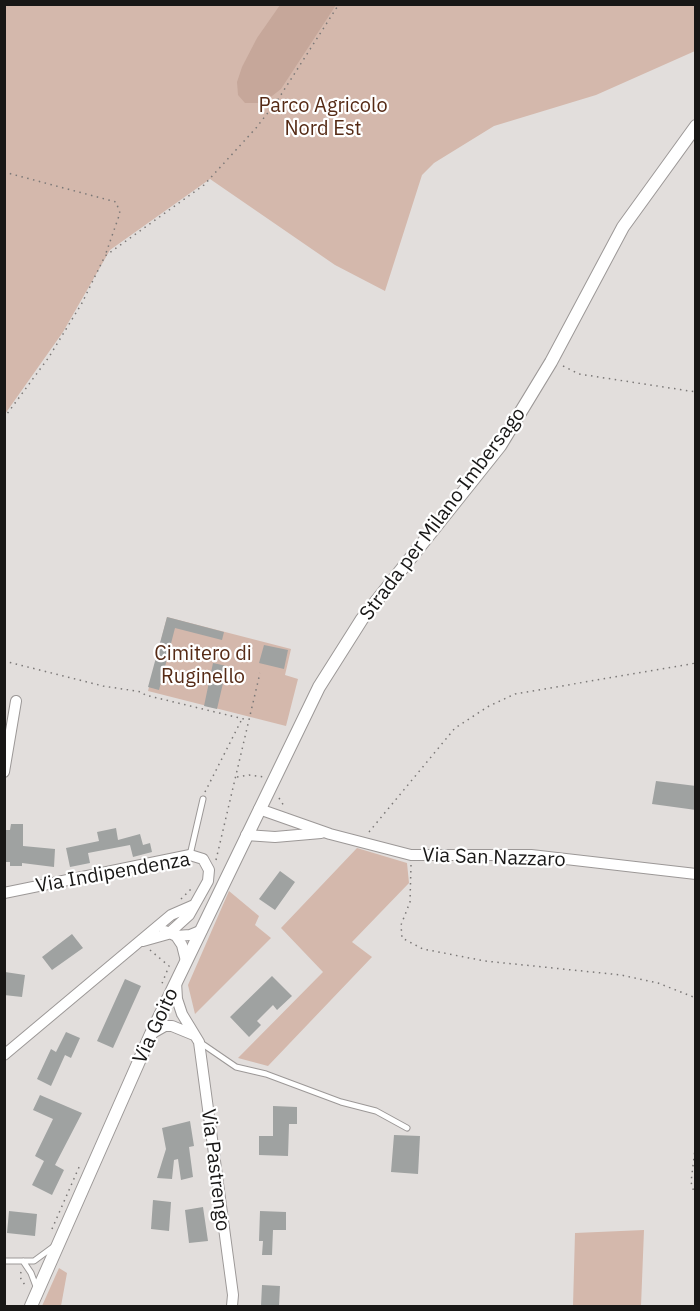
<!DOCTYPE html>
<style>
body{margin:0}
#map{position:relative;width:700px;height:1311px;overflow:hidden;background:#e2dedc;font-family:"IBM Plex Sans",sans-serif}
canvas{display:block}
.frame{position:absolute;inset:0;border:6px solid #181716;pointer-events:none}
</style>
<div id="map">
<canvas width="700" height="1311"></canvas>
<div class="frame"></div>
</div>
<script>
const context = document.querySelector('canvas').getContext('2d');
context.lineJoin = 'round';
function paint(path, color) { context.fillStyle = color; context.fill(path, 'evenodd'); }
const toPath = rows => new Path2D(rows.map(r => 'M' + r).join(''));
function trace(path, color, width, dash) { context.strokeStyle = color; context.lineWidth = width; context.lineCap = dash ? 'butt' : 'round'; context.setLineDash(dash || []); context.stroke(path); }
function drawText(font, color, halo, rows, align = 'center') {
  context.font = font + ' "IBM Plex Sans",sans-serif'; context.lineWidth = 4.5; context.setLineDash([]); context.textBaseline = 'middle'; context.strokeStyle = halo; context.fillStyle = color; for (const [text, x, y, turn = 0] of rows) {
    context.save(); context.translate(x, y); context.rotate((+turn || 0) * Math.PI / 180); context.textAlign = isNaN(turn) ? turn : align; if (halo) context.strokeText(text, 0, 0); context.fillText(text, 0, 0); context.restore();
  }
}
paint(toPath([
 [5,5,695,5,695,51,596,95,494,126,434,163,422,175,385,291,335,265,210,179,110,250,63,332,5,414],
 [167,617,291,649,285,675,298,679,286,726,148,691],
 [357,848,407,863,409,883,352,942,372,957,268,1066,238,1058,323,972,281,928],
 [229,891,259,916,255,925,271,938,195,1014,188,985],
 [644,1230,641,1306,573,1306,575,1233],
 [59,1268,67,1273,61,1306,42,1306]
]), '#d4b8ac');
paint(toPath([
 [280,5,336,5,281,89,263,103,245,103,238,95,237,82,242,67,257,38]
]), '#c6a79a');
paint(toPath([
 [167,617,224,632,222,640,175,628,159,690,148,687],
 [264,645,288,650,284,669,259,663],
 [213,663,227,666,217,709,204,706],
 [656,781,696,786,696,810,652,804],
 [11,824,23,824,23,846,55,849,54,867,22,863,22,866,10,866,10,862,4,862,4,830,10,830],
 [116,828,118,840,140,834,143,845,150,843,152,852,133,857,130,845,88,853,90,863,70,867,66,848,99,841,97,832],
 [280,871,295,882,275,910,259,899],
 [72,934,83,948,52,970,42,957],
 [5,972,25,975,22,997,4,995],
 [272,976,292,996,277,1010,273,1005,257,1021,261,1025,249,1037,230,1017],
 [125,979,141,986,113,1048,97,1041],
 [66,1032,80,1038,71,1058,65,1055,51,1086,37,1079,51,1049,56,1052],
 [40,1095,82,1113,55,1165,64,1170,52,1195,32,1185,44,1161,35,1156,53,1119,33,1110],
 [273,1106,297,1107,297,1124,289,1124,288,1156,259,1155,259,1136,273,1136],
 [190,1121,194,1146,189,1147,193,1177,181,1180,178,1159,174,1160,172,1179,157,1178,166,1149,162,1128],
 [394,1135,420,1136,418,1174,391,1172],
 [153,1200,171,1202,169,1231,151,1229],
 [203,1207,208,1241,189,1243,185,1210],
 [9,1211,37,1214,35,1236,7,1233],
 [260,1211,286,1212,286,1230,273,1230,272,1255,262,1255,263,1241,259,1241],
 [262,1285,280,1286,279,1306,261,1306]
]), '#9fa2a1');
const service = toPath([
 [190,855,203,799],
 [201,1043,236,1067,266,1074,341,1102,376,1111,407,1128],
 [4,1261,34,1261,53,1247],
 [23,1261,31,1273,37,1289]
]);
const minor = toPath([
 [4,772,16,701],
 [259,809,330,834,411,855,531,855,696,874],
 [246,835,275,837,321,833],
 [4,893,190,855,203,859,209,870,208,881,189,915,168,934,143,941],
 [165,931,176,936,190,935,202,930],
 [176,936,182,945,186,961],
 [176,982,177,999,182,1014,199,1042,233,1295,232,1306],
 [151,1034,165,1026,172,1026,194,1035],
 [4,1055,171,915,194,905]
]);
const tertiary = toPath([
 [31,1306,151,1034,319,687,362,619,500,446,551,362,623,227,696,126]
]);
trace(service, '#9c9897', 7);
trace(minor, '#9c9897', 12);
trace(tertiary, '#9c9897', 14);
trace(toPath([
 [4,172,116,202,120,213,105,256],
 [563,366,579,374,696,392],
 [4,418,49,357,82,303,105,256,204,185,256,128,277,101,339,4],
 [4,661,103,686,142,692,145,695,248,720],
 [237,777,249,775,264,777],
 [205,792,242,719],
 [279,798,284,806],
 [369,832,455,728,489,706,515,694,696,663],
 [216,860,260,673],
 [411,865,410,902,401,925,402,938,423,949,485,961,621,975,658,983,696,998],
 [181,899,191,889],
 [150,950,169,966,161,986],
 [696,1141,691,1182,696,1199],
 [52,1229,80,1165],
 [21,1272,20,1277,26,1287]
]), '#7b7877', 1.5, [1.5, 4.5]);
trace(service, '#fff', 5);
trace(minor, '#fff', 10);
trace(tertiary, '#fff', 12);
drawText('20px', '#562b16', '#fff', [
 ["Parco Agricolo",323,106],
 ["Nord Est",323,129],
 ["Cimitero di",203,654],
 ["Ruginello",203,677]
]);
drawText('20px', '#181716', '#fff', [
 ["Strada per Milano Imbersago",443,514,-53],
 ["Via San Nazzaro",494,858,2],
 ["Via Indipendenza",113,873,-10],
 ["Via Goito",156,1026,-65],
 ["Via Pastrengo",215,1170,83]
]);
</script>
